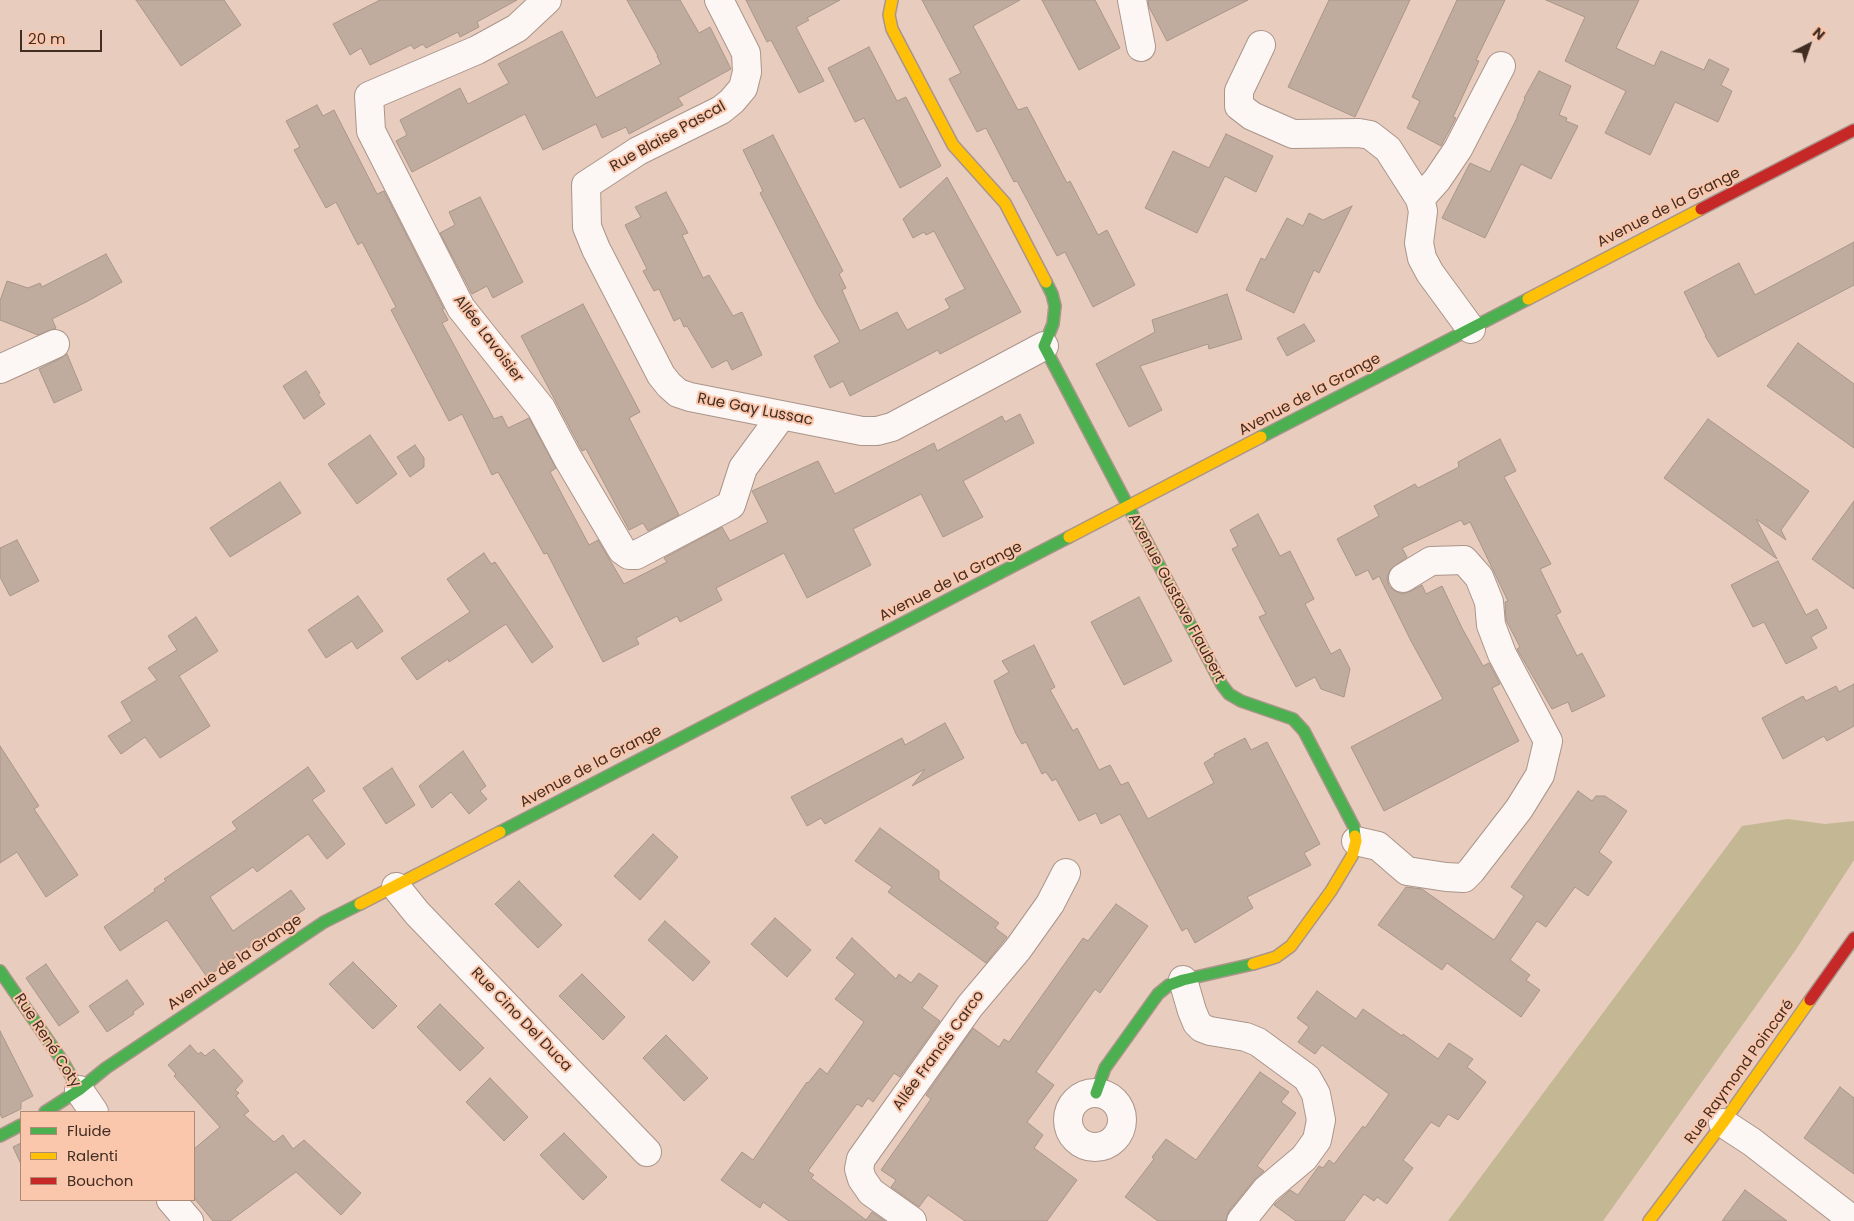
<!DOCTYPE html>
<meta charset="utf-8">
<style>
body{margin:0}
#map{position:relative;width:1854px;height:1221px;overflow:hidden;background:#e8ccbe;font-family:Poppins,sans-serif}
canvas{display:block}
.legend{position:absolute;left:20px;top:1111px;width:175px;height:90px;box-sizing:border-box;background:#fac6ac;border:1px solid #b08975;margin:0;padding:6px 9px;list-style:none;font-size:15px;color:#412d22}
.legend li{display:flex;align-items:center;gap:10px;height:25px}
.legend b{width:25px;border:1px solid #b08975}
.north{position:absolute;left:1784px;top:20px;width:50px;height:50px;-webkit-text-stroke:4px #fac6ac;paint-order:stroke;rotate:41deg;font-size:14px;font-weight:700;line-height:20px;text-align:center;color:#412d22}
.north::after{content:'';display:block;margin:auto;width:18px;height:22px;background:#412d22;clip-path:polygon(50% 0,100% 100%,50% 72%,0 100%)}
.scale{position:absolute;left:20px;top:30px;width:82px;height:22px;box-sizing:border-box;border:2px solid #412d22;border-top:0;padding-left:6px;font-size:15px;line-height:18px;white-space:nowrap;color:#412d22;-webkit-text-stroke:4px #fac6ac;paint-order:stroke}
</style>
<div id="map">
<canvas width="1854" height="1221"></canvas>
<ul class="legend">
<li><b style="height:6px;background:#4caf50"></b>Fluide</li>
<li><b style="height:6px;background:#ffc107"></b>Ralenti</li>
<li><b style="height:6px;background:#c62828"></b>Bouchon</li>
</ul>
<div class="north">N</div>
<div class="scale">20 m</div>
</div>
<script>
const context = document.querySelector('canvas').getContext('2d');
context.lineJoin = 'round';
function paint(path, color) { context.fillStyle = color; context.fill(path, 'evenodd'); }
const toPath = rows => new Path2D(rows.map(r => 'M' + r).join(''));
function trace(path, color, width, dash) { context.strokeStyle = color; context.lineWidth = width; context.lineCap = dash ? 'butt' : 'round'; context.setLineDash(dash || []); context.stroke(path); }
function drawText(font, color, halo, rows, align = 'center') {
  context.font = font + ' Poppins,sans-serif'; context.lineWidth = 4; context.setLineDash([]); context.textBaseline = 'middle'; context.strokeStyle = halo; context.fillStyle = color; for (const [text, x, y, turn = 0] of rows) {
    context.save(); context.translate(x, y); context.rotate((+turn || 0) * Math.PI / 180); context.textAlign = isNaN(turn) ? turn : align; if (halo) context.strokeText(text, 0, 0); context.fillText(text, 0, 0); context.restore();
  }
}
paint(toPath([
 [1788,819,1825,824,1854,821,1854,860,1795,951,1603,1221,1448,1221,1742,826]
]), '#c4b894');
const building = toPath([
 [136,0,224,0,241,25,181,66,136,0],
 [380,0,517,0,477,22,479,27,460,37,458,32,426,48,423,44,414,49,411,45,370,65,361,48,350,55,333,24,380,0],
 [627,0,680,0,699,33,710,27,731,69,678,98,683,105,629,134,626,127,602,138,596,124,543,150,525,114,412,172,396,141,407,135,400,120,460,88,468,104,509,83,498,64,562,31,596,98,661,64,657,56,658,56,627,0],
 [746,0,840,0,807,18,809,20,796,27,824,81,799,93,771,40,767,42,746,0],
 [922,0,1020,0,973,26,1018,110,1027,107,1067,183,1070,181,1098,235,1107,230,1135,285,1093,307,1065,252,1057,256,1017,181,1014,182,986,128,977,132,949,79,961,73,922,0],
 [1042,0,1095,0,1120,48,1079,70,1042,0],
 [1148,0,1248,0,1167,41,1149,7,1148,0],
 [1329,0,1410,0,1355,117,1288,87,1329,0],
 [1457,0,1505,0,1476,60,1479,61,1453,117,1456,118,1441,146,1407,128,1420,101,1412,97,1457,0],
 [1546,0,1639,0,1616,48,1654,66,1661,51,1704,70,1709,59,1729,69,1721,85,1732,91,1718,122,1675,102,1650,155,1605,133,1626,91,1565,61,1585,17,1546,0],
 [869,47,897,101,906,97,941,166,900,188,864,118,855,122,828,68,869,47],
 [1539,71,1571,86,1559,115,1567,118,1566,121,1578,126,1551,179,1521,164,1485,238,1442,218,1470,163,1490,172,1518,116,1517,116,1525,99,1524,98,1539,71],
 [317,105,323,116,334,110,377,194,384,191,444,309,442,309,448,320,442,323,494,419,502,416,508,428,529,418,556,468,550,472,589,545,598,540,624,584,667,562,664,558,722,527,730,541,768,522,752,491,818,461,835,494,934,443,937,451,1002,416,1005,422,1020,414,1034,443,963,481,983,517,943,537,921,494,853,529,871,565,807,598,784,553,716,588,722,600,680,622,677,616,636,638,639,644,603,662,547,553,544,554,498,472,492,475,462,414,449,421,391,310,396,307,362,242,358,245,336,202,326,208,294,150,300,147,286,121,317,105],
 [1226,134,1273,156,1256,192,1225,176,1197,233,1145,208,1173,151,1209,168,1226,134],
 [773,135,843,271,839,274,846,288,842,290,860,331,897,312,907,330,950,308,945,299,965,289,934,231,926,235,924,232,913,238,903,219,947,177,1021,312,940,354,938,350,850,396,843,381,830,388,814,356,840,342,817,304,760,193,763,191,743,150,773,135],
 [666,192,688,233,682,235,703,278,709,275,733,316,742,312,762,355,732,370,727,360,712,368,687,326,684,327,680,318,674,321,659,289,654,291,643,271,647,269,625,225,641,217,635,207,666,192],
 [480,197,523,282,493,298,487,286,472,294,440,233,455,225,449,212,480,197],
 [1352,206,1319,273,1314,270,1294,313,1246,290,1261,258,1265,260,1287,218,1303,226,1309,213,1323,220,1352,206],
 [1854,242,1854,285,1718,357,1705,336,1706,336,1684,292,1739,263,1755,295,1854,242],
 [106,254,122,282,88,301,52,319,56,328,38,335,0,320,0,301,7,281,28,288,40,283,42,287,106,254],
 [1227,294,1242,339,1209,349,1208,344,1140,366,1162,410,1129,427,1096,364,1155,332,1152,320,1227,294],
 [583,304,640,412,629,418,679,515,648,531,643,523,629,530,586,449,582,451,581,449,521,336,583,304],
 [1304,324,1315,341,1287,356,1277,338,1304,324],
 [1798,343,1854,384,1854,448,1767,386,1798,343],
 [67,354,82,390,54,403,39,369,61,358,67,354],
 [306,371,320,393,318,394,325,404,304,419,283,386,306,371],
 [1708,419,1809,491,1781,530,1786,540,1756,519,1777,559,1664,478,1708,419],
 [370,435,397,474,357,504,328,464,370,435],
 [1500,439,1516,471,1504,477,1551,564,1540,569,1561,612,1556,615,1577,656,1582,653,1605,696,1572,712,1568,702,1552,709,1517,649,1520,647,1506,620,1505,602,1508,601,1470,522,1464,525,1461,520,1402,548,1407,557,1390,570,1387,578,1389,586,1395,591,1403,594,1411,591,1422,585,1426,594,1442,586,1462,628,1483,666,1489,663,1500,684,1492,688,1519,741,1384,811,1351,747,1443,699,1411,641,1379,576,1373,580,1368,570,1356,576,1337,539,1379,516,1374,506,1415,484,1418,488,1459,467,1458,462,1500,439],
 [415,445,424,458,424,467,410,477,397,457,415,445],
 [280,482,301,513,230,557,210,528,280,482],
 [1854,501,1854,589,1812,559,1854,501],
 [1258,514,1280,556,1290,551,1314,599,1305,604,1331,654,1340,649,1350,669,1344,697,1321,689,1315,677,1296,687,1259,617,1266,614,1232,549,1238,546,1230,530,1258,514],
 [17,540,39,581,10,596,0,577,0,548,17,540],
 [484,553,491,564,495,562,553,647,532,663,506,624,449,662,448,659,417,680,401,658,470,612,447,579,484,553],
 [1778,561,1806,615,1817,609,1827,628,1811,637,1817,648,1786,664,1764,622,1753,627,1731,585,1778,561],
 [358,596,383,631,357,649,352,641,326,658,308,630,358,596],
 [1139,597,1172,661,1124,685,1091,622,1139,597],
 [196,617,218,651,179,676,210,726,160,758,145,737,121,754,108,736,132,721,121,702,157,680,148,668,177,650,168,636,196,617],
 [1034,645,1055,687,1050,690,1073,731,1077,728,1099,770,1110,765,1121,785,1128,782,1148,819,1214,783,1204,763,1215,756,1214,754,1245,738,1251,750,1267,742,1320,844,1304,853,1311,865,1247,897,1253,908,1195,943,1187,928,1182,931,1120,814,1101,824,1096,813,1079,821,1056,779,1052,781,1046,772,1042,774,1026,742,1022,744,1016,734,994,681,1009,672,1002,661,1034,645],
 [1854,684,1854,726,1827,741,1824,736,1783,759,1762,718,1803,696,1806,701,1836,686,1839,692,1854,684],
 [945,723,964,758,912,786,925,769,825,824,821,818,807,826,791,797,902,738,905,745,945,723],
 [0,746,39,806,34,809,78,875,46,897,17,852,0,863,0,746],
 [463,751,486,786,480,791,487,799,469,814,451,792,432,808,419,786,463,751],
 [308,767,325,791,312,800,345,844,327,859,308,834,257,872,253,867,210,897,233,931,291,890,305,909,207,977,167,920,120,951,104,927,155,891,154,889,166,881,164,879,237,829,232,822,308,767],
 [392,768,415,805,386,824,363,788,392,768],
 [1578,791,1592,801,1596,796,1605,796,1627,811,1599,852,1612,862,1588,896,1575,887,1546,927,1537,921,1510,960,1530,975,1526,980,1540,990,1521,1017,1447,963,1442,970,1378,925,1406,887,1422,889,1494,940,1524,896,1511,887,1578,791],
 [880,828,939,871,939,879,999,923,995,928,1007,937,986,963,888,892,892,887,855,861,880,828],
 [653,834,678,857,640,900,614,876,653,834],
 [519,881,562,925,538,948,495,904,519,881],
 [1116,904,1148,926,1100,993,1095,989,1036,1072,1054,1085,1027,1122,1043,1135,1034,1148,1077,1180,1047,1221,965,1221,928,1195,919,1207,891,1187,896,1180,881,1170,931,1099,926,1095,973,1028,999,1047,1004,1039,1009,1042,1083,938,1088,941,1116,904],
 [775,918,811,950,787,977,751,944,775,918],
 [665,921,710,962,693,981,648,940,665,921],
 [852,938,896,979,899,974,911,983,919,973,938,986,922,1008,940,1021,900,1077,894,1073,873,1102,868,1098,862,1107,857,1104,808,1171,814,1175,811,1178,866,1220,872,1212,885,1221,789,1221,763,1202,760,1208,721,1180,742,1152,753,1160,807,1082,808,1083,820,1068,827,1074,864,1022,835,999,855,974,836,958,852,938],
 [353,962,397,1006,373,1029,329,984,353,962],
 [46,964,79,1012,59,1026,26,978,46,964],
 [582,974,625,1017,603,1040,559,996,582,974],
 [127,980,144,1004,133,1012,134,1014,107,1032,89,1006,127,980],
 [1317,991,1356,1019,1363,1009,1402,1036,1403,1034,1438,1059,1449,1043,1473,1059,1467,1067,1486,1082,1458,1120,1448,1114,1439,1127,1431,1122,1403,1160,1413,1168,1387,1204,1377,1197,1374,1201,1364,1194,1344,1221,1296,1221,1274,1205,1290,1190,1298,1195,1319,1166,1323,1168,1329,1160,1334,1164,1363,1126,1365,1128,1389,1094,1322,1045,1315,1054,1298,1042,1309,1027,1297,1018,1317,991],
 [440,1004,484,1048,460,1071,417,1027,440,1004],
 [0,1031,33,1096,21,1102,21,1109,2,1118,0,1114,0,1031],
 [666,1035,708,1078,684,1101,643,1058,666,1035],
 [190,1045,198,1054,201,1052,205,1056,214,1049,243,1081,235,1090,239,1093,236,1096,249,1111,244,1115,274,1142,283,1135,293,1149,304,1140,361,1193,341,1215,296,1172,230,1221,213,1221,194,1198,194,1149,220,1127,174,1076,176,1074,168,1065,190,1045],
 [1260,1072,1289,1092,1281,1102,1296,1113,1257,1166,1264,1171,1254,1180,1229,1211,1226,1221,1158,1221,1125,1197,1154,1159,1152,1157,1166,1139,1196,1160,1260,1072],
 [490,1078,528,1117,504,1141,466,1102,490,1078],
 [1840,1087,1854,1098,1854,1174,1804,1138,1840,1087],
 [564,1133,607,1177,583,1200,540,1155,564,1133],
 [21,1143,21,1164,13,1147,21,1143],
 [1745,1190,1787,1221,1722,1221,1745,1190]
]);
paint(building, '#bfac9e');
trace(building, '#a99688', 1);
const street = toPath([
 [547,0,517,28,477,50,369,96,371,131,461,308,541,408,567,457,622,550,629,555,636,555,731,505,743,468,782,415],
 [719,0,746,53,747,72,743,88,732,101,721,110,638,151,586,185,587,227,596,249,661,375,669,385,678,393,690,397,862,431,877,431,892,427,1044,346],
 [1132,0,1141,47],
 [1261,45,1239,91,1239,106,1252,116,1293,134,1359,133,1370,135,1388,149,1420,199,1423,211,1419,243,1422,258,1430,273,1471,329],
 [1420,199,1437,180,1458,149,1501,66],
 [0,369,55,344],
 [1356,841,1378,846,1407,871,1446,877,1464,878,1471,871,1519,809,1540,775,1548,741,1502,654,1491,625,1489,602,1479,577,1464,560,1431,561,1403,578],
 [396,887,417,913,647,1152],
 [1183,980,1192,1011,1197,1023,1202,1028,1210,1031,1246,1037,1258,1042,1307,1078,1316,1094,1321,1120,1317,1140,1304,1158,1266,1190,1241,1221],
 [79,1090,94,1112],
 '1068 1120a27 27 0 1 1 54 0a27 27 0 1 1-54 0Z',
 [1723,1123,1752,1142,1854,1221],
 [171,1200,189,1221],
 [912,1221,871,1192,862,1179,859,1169,861,1159,970,1006,1018,949,1050,904,1066,873]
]);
const fast = toPath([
 [1046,282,1052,294,1055,306,1053,324,1044,346,1222,685,1229,694,1241,701,1293,719,1304,731,1354,827,1355,836],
 [1261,437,1528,299],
 [500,832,1069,537],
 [0,971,63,1062,79,1090],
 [1096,1093,1105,1068,1158,994,1169,985,1183,980,1253,964],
 [45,1112,79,1090,106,1068,324,922,360,904],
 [0,1136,21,1125]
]);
const slow = toPath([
 [892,0,889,15,892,29,953,145,1005,203,1046,282],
 [1528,299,1701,209],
 [1069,537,1261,437],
 [360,904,500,832],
 [1253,964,1276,957,1291,946,1331,891,1352,856,1356,841,1355,836],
 [1649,1221,1723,1123,1810,1000]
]);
const jam = toPath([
 [1701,209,1854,130],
 [1810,1000,1854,938]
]);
trace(street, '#aa958a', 30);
trace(fast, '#aa958a', 14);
trace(slow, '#aa958a', 14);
trace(jam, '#aa958a', 14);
trace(street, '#fcf7f5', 28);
trace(fast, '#4caf50', 11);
trace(slow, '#ffc107', 11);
trace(jam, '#c62828', 11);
drawText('15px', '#412d22', '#fac6ac', [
 ["Rue Blaise Pascal",668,137,-29],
 ["Avenue de la Grange",1669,208,-27],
 ["Allée Lavoisier",488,339,53],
 ["Avenue de la Grange",1310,395,-28],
 ["Rue Gay Lussac",755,410,11],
 ["Avenue de la Grange",951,582,-27],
 ["Avenue Gustave Flaubert",1176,598,62],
 ["Avenue de la Grange",591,767,-28],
 ["Avenue de la Grange",235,963,-34],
 ["Rue Cino Del Duca",521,1020,46],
 ["Rue René Coty",47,1041,57],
 ["Allée Francis Carco",939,1051,-54],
 ["Rue Raymond Poincaré",1740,1072,-54]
]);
</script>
